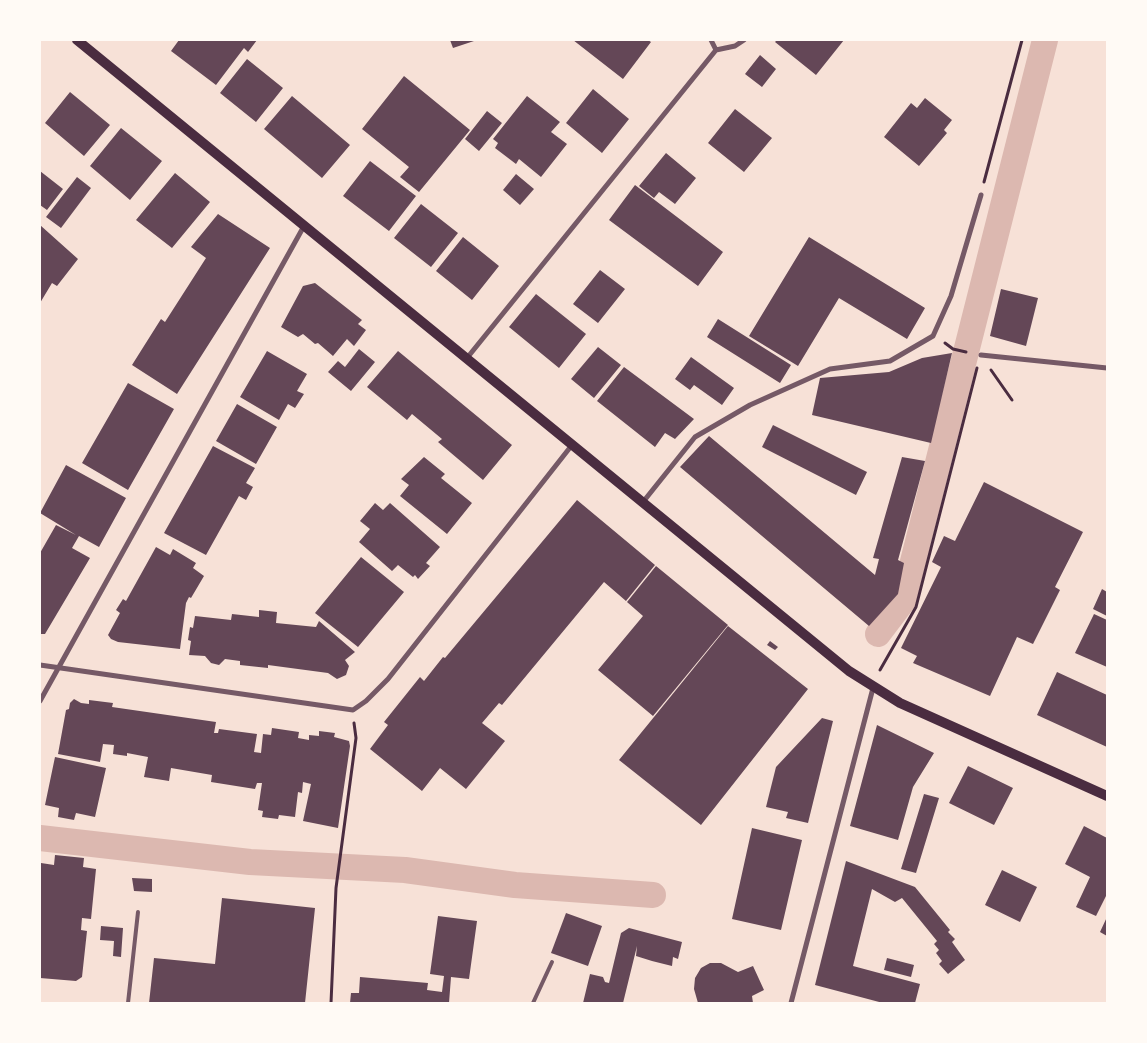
<!DOCTYPE html>
<style>
body{margin:0}
#map{position:relative;width:1147px;height:1043px;overflow:hidden;background:#f7e1d7;font-family:"Asap Condensed",sans-serif}
canvas{display:block}
.frame{position:absolute;inset:0;border:41px solid #fffaf5;pointer-events:none}
</style>
<div id="map">
<canvas width="1147" height="1043"></canvas>
<div class="frame"></div>
</div>
<script>
const context = document.querySelector('canvas').getContext('2d');
context.lineJoin = 'round';
const toPath = rows => new Path2D(rows.map(r => 'M' + r).join(''));
function trace(path, color, width, dash) { context.strokeStyle = color; context.lineWidth = width; context.lineCap = dash ? 'butt' : 'round'; context.setLineDash(dash || []); context.stroke(path); }
function paint(path, color) { context.fillStyle = color; context.fill(path, 'evenodd'); }
trace(toPath([
 [878,634,903,601,1045,40],
 [40,838,250,862,405,870,515,885,653,895]
]), '#dcb8b0', 26);
paint(toPath([
 [179,40,257,40,248,52,244,48,216,85,171,51],
 [450,40,477,40,453,48],
 [573,40,648,40,651,42,623,79],
 [777,40,844,40,816,75,775,42],
 [760,55,776,69,762,87,745,74],
 [247,59,283,88,256,122,220,93],
 [404,76,470,130,419,192,400,177,409,167,362,129],
 [593,89,629,119,602,153,566,123],
 [70,92,110,125,84,156,45,123],
 [292,96,350,145,322,178,264,129],
 [527,96,560,122,551,132,567,144,541,177,519,159,516,164,495,148,498,143,493,139],
 [925,98,952,120,944,130,947,133,919,166,884,137,911,103,917,108],
 [735,109,772,138,744,172,708,143],
 [487,111,502,123,479,151,465,139],
 [121,128,162,161,130,200,90,166],
 [666,153,696,178,675,204,659,192,654,198,639,186],
 [370,161,416,196,389,231,343,196],
 [40,171,63,189,47,210,40,205],
 [175,173,210,202,172,248,136,220],
 [516,174,534,189,520,205,503,190],
 [77,177,91,188,61,228,46,217],
 [635,185,723,252,698,286,609,220],
 [421,204,458,233,431,267,394,238],
 [218,214,270,248,177,394,132,365,161,319,165,322,206,258,191,247],
 [40,225,78,259,57,286,52,283,40,303],
 [463,237,499,266,472,300,436,271],
 [809,237,925,308,907,339,839,298,798,366,749,336],
 [600,270,625,289,598,323,573,304],
 [315,283,362,320,358,324,366,330,354,346,347,339,333,356,318,343,315,344,303,334,298,337,281,327,303,286],
 [1001,289,1038,298,1026,346,990,336],
 [536,294,586,334,559,368,509,327],
 [718,319,791,365,780,383,707,337],
 [598,347,621,365,594,398,571,379],
 [359,349,375,362,351,391,328,372,338,361,345,367],
 [267,351,307,374,297,391,304,394,295,408,288,404,279,420,240,397],
 [398,351,512,445,483,480,438,442,442,439,412,414,407,420,367,387],
 [952,353,931,443,812,415,820,378,889,372,922,358],
 [691,357,734,388,722,405,694,385,690,390,675,379],
 [624,367,694,419,675,439,665,433,655,447,597,401],
 [128,383,174,409,128,490,82,463],
 [237,404,277,427,256,464,216,441],
 [773,425,867,472,856,495,762,447],
 [709,436,875,575,879,559,873,558,902,457,925,461,898,560,904,563,898,594,869,626,680,467],
 [213,446,255,468,246,483,253,487,246,500,239,496,206,555,164,533],
 [424,457,445,474,441,478,472,503,447,534,400,496,409,485,401,479],
 [66,465,126,498,99,547,79,536,72,548,90,558,45,634,40,634,40,553,56,525,76,535,40,513],
 [984,482,1083,532,1055,587,1060,590,1033,644,1017,637,990,696,913,663,917,656,901,648,941,567,932,562,944,536,955,541],
 [577,500,655,565,626,601,604,582,502,705,499,703,482,723,505,741,466,789,440,768,422,791,370,749,388,725,384,722,420,677,424,681,443,657,445,658],
 [375,503,383,510,390,503,440,547,426,563,430,566,418,579,415,575,413,577,398,565,392,571,359,542,370,529,360,521],
 [156,547,170,555,173,549,196,563,193,568,204,576,191,598,189,597,186,603,180,649,118,642,111,639,108,635,120,613,116,610,123,599,126,601],
 [361,557,404,592,358,647,315,613],
 [656,566,728,625,653,716,598,670,643,616,627,602],
 [1102,589,1107,592,1107,616,1093,609],
 [259,610,277,612,276,623,316,627,319,621,355,652,345,660,349,666,346,675,337,679,328,673,268,665,268,668,240,665,240,661,225,659,219,665,211,663,205,656,189,655,191,641,188,640,190,627,193,628,195,616,231,620,232,614,259,617],
 [1094,614,1107,620,1107,667,1075,653],
 [728,626,808,689,701,825,619,760],
 [770,641,778,647,775,650,767,645],
 [1057,672,1107,695,1107,747,1037,715],
 [74,699,81,703,89,704,89,700,113,703,112,707,216,722,214,733,218,733,219,729,257,734,254,752,261,753,263,734,271,735,272,728,299,732,298,738,309,740,309,735,319,736,319,731,335,733,334,737,349,741,350,746,338,828,303,821,311,784,303,782,302,793,298,792,295,817,279,815,278,819,262,817,263,811,258,810,262,783,257,783,255,789,211,782,212,775,171,768,169,781,144,777,148,757,127,753,127,756,113,754,114,745,103,744,100,762,58,754,66,710,69,709,70,703],
 [822,718,833,721,808,823,786,818,788,812,766,807,776,767],
 [877,725,934,753,913,787,898,840,850,826],
 [55,757,106,768,95,817,76,813,74,820,58,817,59,808,45,805],
 [968,766,1013,788,994,825,949,803],
 [924,794,939,798,916,873,901,869],
 [1084,826,1107,838,1107,894,1096,916,1076,907,1090,877,1065,864],
 [752,828,802,840,781,930,732,919],
 [55,855,84,858,83,867,96,869,91,919,82,918,81,930,87,931,82,977,76,981,40,978,41,863,54,865],
 [846,861,915,887,950,930,948,932,955,939,952,942,965,960,948,974,939,964,942,961,936,953,939,950,934,944,937,941,902,898,895,902,872,889,853,966,920,984,915,1003,883,1003,815,985],
 [1002,870,1037,887,1020,922,985,905],
 [132,878,152,879,152,892,134,891],
 [222,898,315,908,305,1003,149,1003,154,958,215,964],
 [566,913,602,926,588,966,551,953],
 [438,916,477,921,469,979,451,977,449,1003,350,1003,351,993,359,993,360,977,428,983,427,990,442,992,444,976,430,974],
 [1107,917,1107,936,1100,932],
 [101,926,123,928,121,957,113,956,114,941,100,940],
 [629,928,682,942,678,959,673,957,672,966,652,961,636,956,637,946,623,1003,583,1003,590,974,603,977,605,982,609,983,621,933],
 [887,958,914,965,911,977,884,970],
 [710,963,721,963,738,972,753,966,764,990,752,996,753,1003,698,1003,694,989,695,978,701,968]
]), '#644757');
trace(toPath([
 [984,182,1022,40],
 [945,343,953,349,966,352],
 [991,370,1012,400],
 [880,670,916,607,977,368],
 [331,1003,336,888,356,738,354,723]
]), '#4a2c40', 3);
trace(toPath([
 [128,1003,138,912],
 [533,1003,552,962]
]), '#755966', 4);
trace(toPath([
 [711,40,716,50],
 [981,355,1107,368],
 [467,358,716,50,735,46,744,40],
 [643,502,695,437,750,405,830,369,890,361,933,336,951,296,981,195],
 [40,665,353,710,366,701,388,679,572,445],
 [40,701,304,226],
 [791,1003,873,688]
]), '#755966', 5);
trace(toPath([
 [77,40,849,671,900,703,1107,796]
]), '#4a2c40', 10);
</script>
